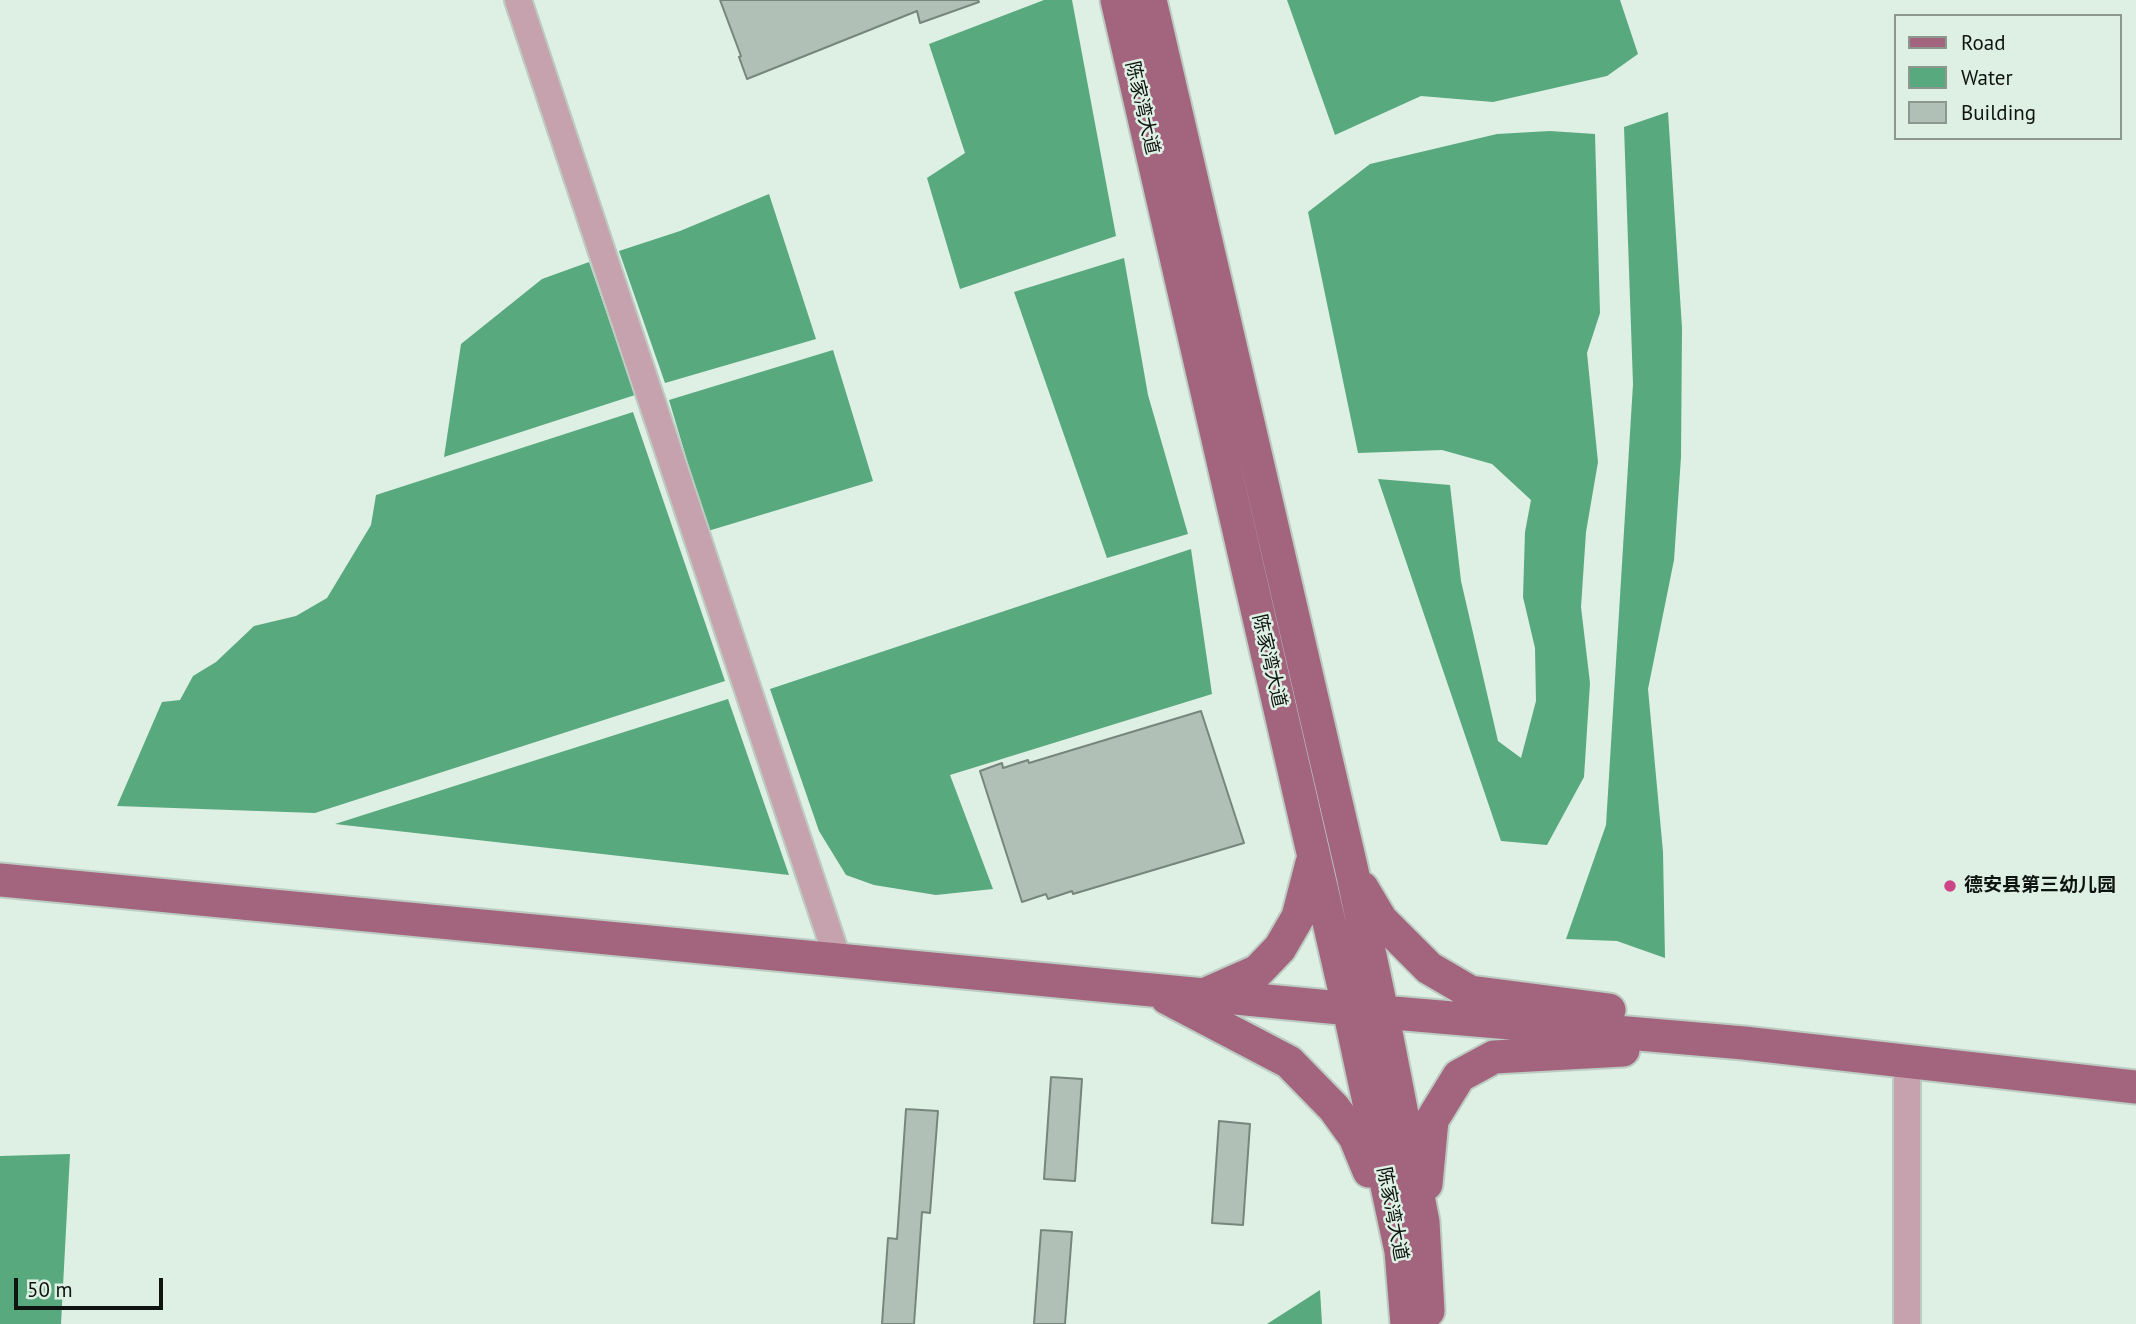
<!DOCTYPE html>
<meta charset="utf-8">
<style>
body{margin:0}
#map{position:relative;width:2136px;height:1324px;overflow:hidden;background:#deefe4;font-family:"PT Sans",sans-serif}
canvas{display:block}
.legend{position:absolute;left:1894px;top:14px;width:228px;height:126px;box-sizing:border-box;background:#deefe4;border:2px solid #8b978f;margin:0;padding:9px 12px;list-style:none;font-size:21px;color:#0e1410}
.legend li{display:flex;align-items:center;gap:14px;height:35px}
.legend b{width:35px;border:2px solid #8b978f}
.scale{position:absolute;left:14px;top:1278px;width:149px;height:32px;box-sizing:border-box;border:4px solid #0e1410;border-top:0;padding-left:9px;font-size:21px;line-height:24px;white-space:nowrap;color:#0e1410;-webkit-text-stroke:5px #deefe4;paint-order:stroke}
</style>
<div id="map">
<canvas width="2136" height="1324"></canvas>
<ul class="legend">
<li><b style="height:9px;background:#a3647d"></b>Road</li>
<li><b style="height:19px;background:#59a97e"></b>Water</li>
<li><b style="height:19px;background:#b0c0b6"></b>Building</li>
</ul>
<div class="scale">50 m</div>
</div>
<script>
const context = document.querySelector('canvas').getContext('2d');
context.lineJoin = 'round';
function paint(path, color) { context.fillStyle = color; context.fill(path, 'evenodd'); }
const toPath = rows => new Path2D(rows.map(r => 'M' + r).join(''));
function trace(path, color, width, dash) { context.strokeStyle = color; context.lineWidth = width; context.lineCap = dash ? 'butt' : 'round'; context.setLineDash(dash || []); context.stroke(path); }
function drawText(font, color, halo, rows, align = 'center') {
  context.font = font + ' "PT Sans","Noto Sans SC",sans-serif'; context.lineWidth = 5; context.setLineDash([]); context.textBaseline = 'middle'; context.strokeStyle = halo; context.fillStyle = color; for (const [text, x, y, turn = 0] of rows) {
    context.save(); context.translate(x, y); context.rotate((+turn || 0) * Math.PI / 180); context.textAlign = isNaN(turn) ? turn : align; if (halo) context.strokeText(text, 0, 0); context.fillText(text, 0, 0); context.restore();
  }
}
paint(toPath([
 [1044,0,1072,0,1116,236,960,289,927,178,965,153,929,44],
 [1287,0,1620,0,1638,54,1607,76,1493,102,1421,96,1335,135],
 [1668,112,1682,328,1681,457,1674,560,1648,689,1663,852,1665,958,1617,941,1566,939,1606,825,1633,384,1624,127],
 [1550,131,1595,134,1600,313,1587,353,1598,462,1586,532,1581,607,1590,683,1584,777,1547,845,1501,841,1378,479,1450,485,1461,581,1498,741,1521,758,1536,701,1535,648,1523,597,1525,532,1531,500,1492,464,1442,450,1358,453,1308,212,1370,164,1497,134],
 [769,194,816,339,665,383,619,251,680,231],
 [1124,258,1148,395,1188,534,1107,558,1014,292],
 [589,262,635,395,444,457,461,344,542,279],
 [833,350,873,481,708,531,669,400],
 [633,412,725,681,315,813,117,806,162,702,180,700,193,676,216,662,254,626,296,616,327,598,371,525,376,495],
 [1191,549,1212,694,950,775,993,889,936,895,874,885,846,875,819,831,770,689],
 [728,699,789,875,335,824],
 [70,1154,61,1324,0,1324,0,1156],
 [1320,1290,1322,1324,1267,1324]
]), '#59a97e');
const building = toPath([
 [720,0,978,0,979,2,920,23,917,11,747,79,739,57,741,56,720,0],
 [1201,711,1244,843,1073,894,1072,891,1048,899,1046,894,1022,902,980,771,1002,763,1003,768,1028,760,1029,763,1201,711],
 [1051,1077,1082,1079,1075,1181,1044,1179,1051,1077],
 [906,1109,938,1111,930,1213,922,1212,914,1324,882,1324,888,1238,897,1239,906,1109],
 [1219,1121,1250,1124,1243,1225,1212,1223,1219,1121],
 [1041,1230,1072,1232,1065,1324,1034,1324,1041,1230]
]);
paint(building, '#b0c0b6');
trace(building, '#77867d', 2);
const minor = toPath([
 [518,0,838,960],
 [1907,1061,1907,1324]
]);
const major = toPath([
 [1117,0,1349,1009,1401,1251,1407,1324],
 [1150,0,1352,871,1382,1012,1423,1222,1428,1311],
 [0,880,1382,1012,1744,1043,2136,1087],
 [1362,888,1381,920,1429,968,1470,992,1609,1010],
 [1206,994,1258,971,1280,948,1298,917,1312,863],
 [1167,998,1289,1062,1334,1108,1355,1137,1369,1171],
 [1426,1184,1432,1120,1459,1076,1494,1057,1623,1050]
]);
trace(minor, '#bdccc2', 30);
trace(major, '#bdccc2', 37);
trace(minor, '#c6a2af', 26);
trace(major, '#a3647d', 33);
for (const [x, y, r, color] of [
 [1950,886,7,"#cc4686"]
]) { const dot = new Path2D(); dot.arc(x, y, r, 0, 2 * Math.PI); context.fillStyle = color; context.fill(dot); trace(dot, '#deefe4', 2.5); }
drawText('19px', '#0e1410', '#deefe4', [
 ["陈家湾大道",1142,108,77],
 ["陈家湾大道",1269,661,77],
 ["陈家湾大道",1392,1214,79]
]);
drawText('bold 19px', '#0e1410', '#deefe4', [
 ["德安县第三幼儿园",1964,886]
], 'left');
</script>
